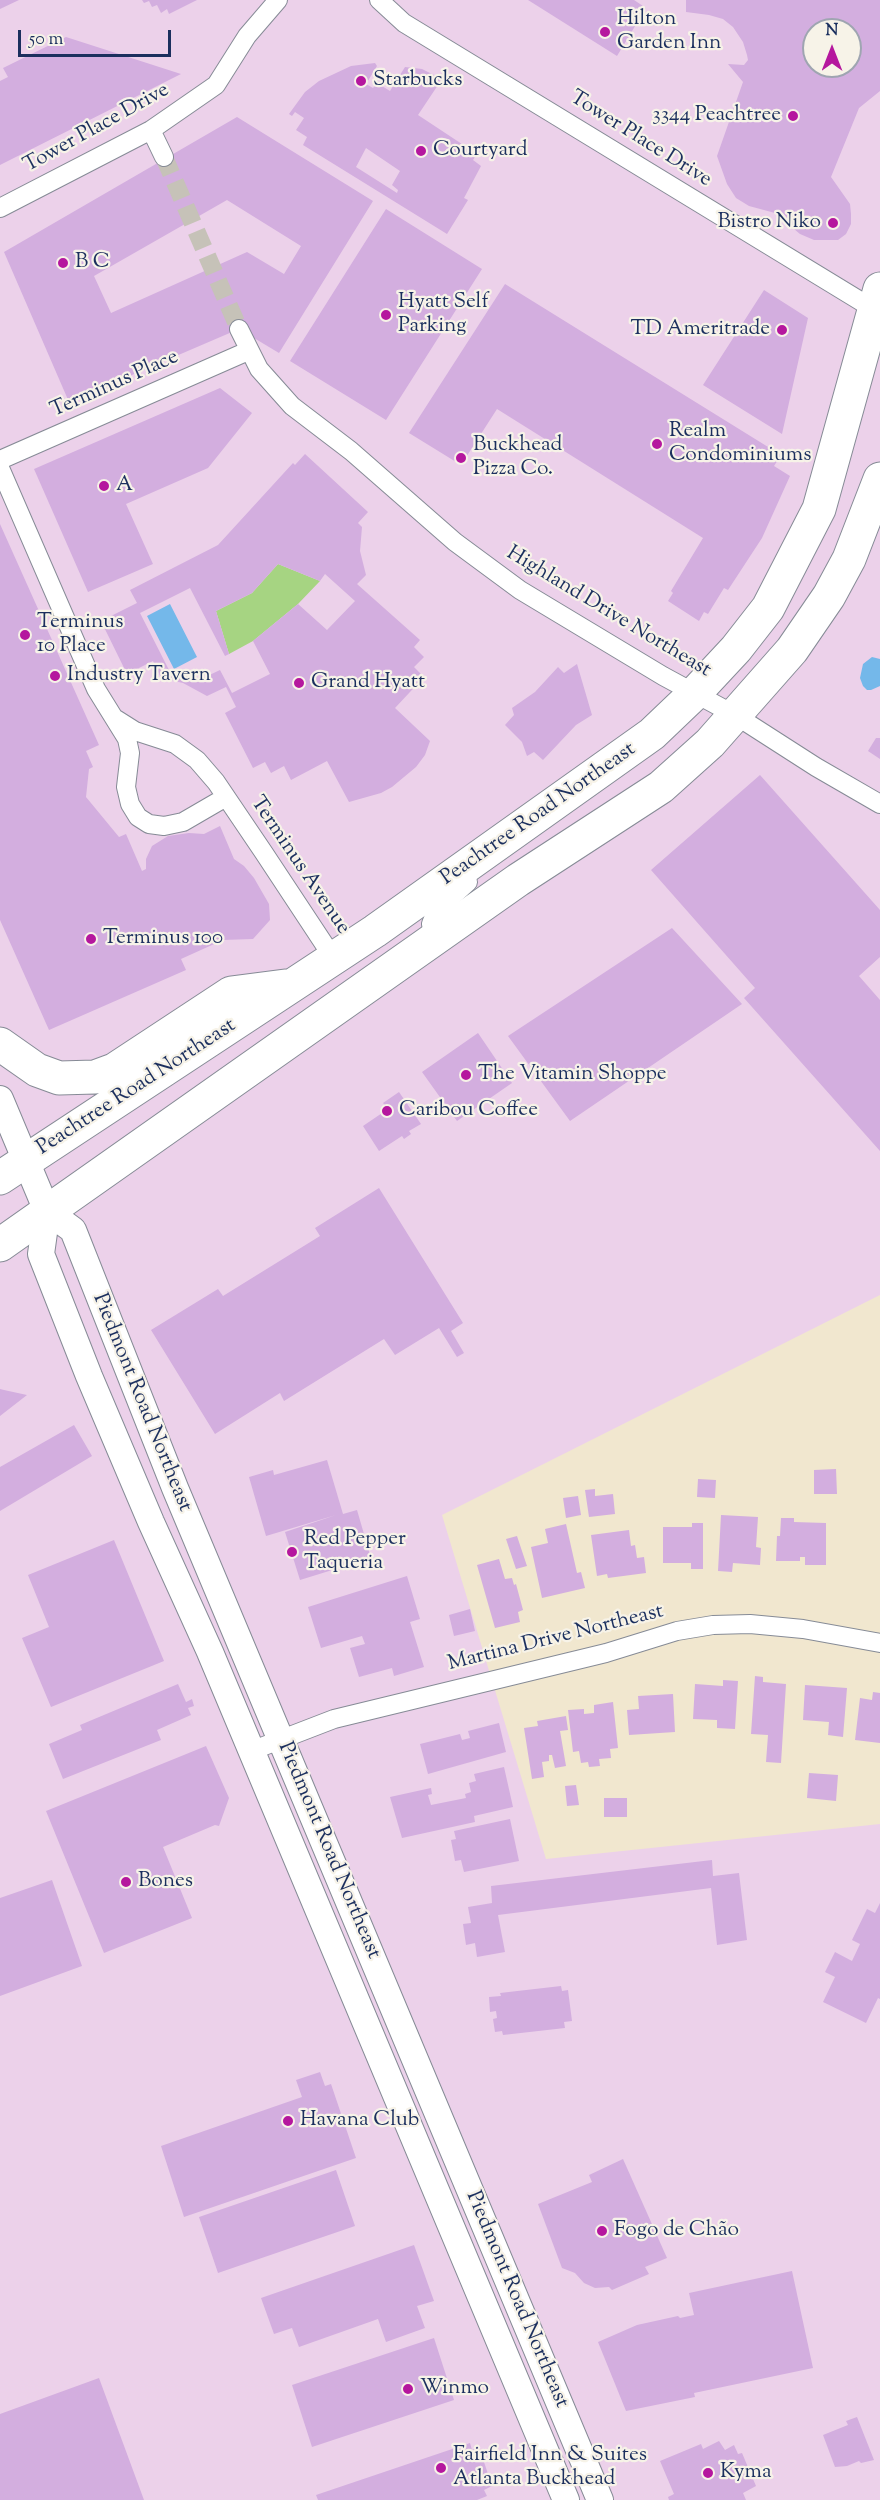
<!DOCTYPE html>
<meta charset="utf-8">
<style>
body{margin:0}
#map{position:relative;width:880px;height:2500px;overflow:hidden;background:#f1e7cf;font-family:"Sorts Mill Goudy",serif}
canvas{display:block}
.north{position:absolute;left:802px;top:18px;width:60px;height:60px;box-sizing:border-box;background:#f7f3e8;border:2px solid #9fa5b1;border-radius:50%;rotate:0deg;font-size:16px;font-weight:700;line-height:24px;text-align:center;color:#1b2f5e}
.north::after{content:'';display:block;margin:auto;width:21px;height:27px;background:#b5179e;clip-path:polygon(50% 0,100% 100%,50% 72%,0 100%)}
.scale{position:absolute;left:18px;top:30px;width:153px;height:27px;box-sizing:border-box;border:3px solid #1b2f5e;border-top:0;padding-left:8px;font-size:18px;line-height:21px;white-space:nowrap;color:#1b2f5e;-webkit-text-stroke:4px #f7f3e8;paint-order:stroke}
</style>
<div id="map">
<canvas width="880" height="2500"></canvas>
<div class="north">N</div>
<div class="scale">50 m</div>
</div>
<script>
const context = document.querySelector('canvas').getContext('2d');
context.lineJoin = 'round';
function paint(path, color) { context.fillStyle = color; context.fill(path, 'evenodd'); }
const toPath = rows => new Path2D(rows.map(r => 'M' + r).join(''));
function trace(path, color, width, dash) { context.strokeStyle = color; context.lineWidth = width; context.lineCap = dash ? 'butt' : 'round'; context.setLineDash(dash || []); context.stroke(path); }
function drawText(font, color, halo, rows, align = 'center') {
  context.font = font + ' "Sorts Mill Goudy",serif'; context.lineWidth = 4.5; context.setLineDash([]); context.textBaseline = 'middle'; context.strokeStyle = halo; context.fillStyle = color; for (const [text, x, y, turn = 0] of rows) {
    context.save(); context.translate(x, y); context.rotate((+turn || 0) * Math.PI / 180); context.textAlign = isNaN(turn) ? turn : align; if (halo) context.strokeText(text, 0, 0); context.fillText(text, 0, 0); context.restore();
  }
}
paint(toPath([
 [0,0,880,0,880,1295,442,1515,546,1859,880,1824,880,2500,0,2500],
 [814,30,850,30,850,66,814,66]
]), '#ecd1ea');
paint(toPath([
 [278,564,320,581,298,604,253,641,229,654,216,611,252,593]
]), '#a6d482');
paint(toPath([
 [170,604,197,657,174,669,147,616],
 [872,657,880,659,880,686,871,690,867,690,863,686,860,678,863,664]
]), '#74b8ea');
paint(toPath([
 [0,0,19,0,0,9],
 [142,0,197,0,169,14,167,9,161,13,157,5,152,7,149,1,144,3],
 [528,0,634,0,646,8,617,56],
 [686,0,880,0,880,91,859,108,831,177,850,204,851,214,851,224,846,234,838,240,814,240,800,234,775,213,749,206,736,198,727,184,717,156,743,82,728,64,744,65,748,60,747,55,743,42,733,27,723,19,709,15,686,12],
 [814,30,850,30,850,66,814,66],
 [66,37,181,74,0,165,0,81,8,77,3,68],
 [375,63,377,66,366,84,373,88,377,83,390,91,405,67,422,69,442,79,418,115,477,154,473,160,481,166,464,198,468,200,447,234,303,145,307,137,296,130,304,118,295,112,292,116,289,114,305,92,319,81,351,66],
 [366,148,400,171,392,185,398,190,397,193,356,167],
 [237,117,373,201,279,353,239,329,69,402,4,252],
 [227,200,301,246,284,274,247,252,111,313,94,276],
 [386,209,482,269,386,420,290,361],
 [505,284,781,455,774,466,790,476,762,538,728,590,724,588,708,614,704,612,699,621,668,601,673,593,671,591,703,538,497,409,461,465,409,433],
 [764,290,808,318,782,434,703,385],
 [220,388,252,413,208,468,126,504,153,564,88,592,34,469],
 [305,454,368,512,358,523,362,527,360,551,366,575,357,584,420,640,414,647,424,657,414,667,424,677,395,708,430,741,425,755,416,767,392,787,381,793,349,802,327,761,291,780,284,766,271,773,265,762,253,768,225,713,236,707,226,687,207,696,183,683,161,678,153,661,127,674,101,621,137,603,130,590,218,545,293,463,295,465],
 [278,564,320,581,325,574,355,601,327,630,298,604,253,641,270,674,232,693,220,670,199,680,170,672,140,613,190,588,225,656,229,654,216,611,252,593],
 [0,524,99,745,86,751,93,767,89,769,86,797,119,837,126,834,142,871,146,869,146,859,152,846,168,836,189,833,204,834,220,826,234,859,244,866,254,878,269,904,270,920,253,939,223,940,181,959,186,970,49,1030,0,920],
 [577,664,592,715,576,725,543,760,534,752,527,756,522,742,505,725,514,715,512,708,535,692,558,667,564,673],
 [876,738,880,738,880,759,868,751],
 [760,775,880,910,880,957,859,976,880,1000,880,1151,744,998,755,988,651,870],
 [672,928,742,1004,570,1121,508,1036],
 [478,1033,512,1083,457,1121,422,1072],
 [399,1092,421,1124,409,1131,411,1134,404,1139,402,1136,379,1151,363,1126,388,1109,383,1103],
 [379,1188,463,1323,451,1331,464,1353,457,1357,439,1328,395,1355,384,1339,284,1401,280,1393,215,1434,151,1330,218,1289,223,1296,320,1236,315,1228],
 [0,1389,4,1390,27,1395,0,1416],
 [74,1425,92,1456,0,1511,0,1467],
 [327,1460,343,1514,357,1510,371,1558,300,1580,285,1532,336,1515,266,1536,249,1477,273,1470,274,1475],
 [836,1469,837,1494,814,1494,814,1470],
 [698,1479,716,1480,715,1498,697,1497],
 [595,1489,595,1496,613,1494,615,1514,589,1517,585,1490],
 [578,1496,581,1515,566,1518,563,1498],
 [721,1515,758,1517,756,1547,761,1548,760,1565,733,1563,732,1572,718,1571],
 [781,1518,794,1518,794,1522,826,1523,826,1565,805,1565,805,1557,800,1557,800,1561,776,1561,777,1536,780,1536],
 [692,1523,703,1523,703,1569,691,1569,691,1563,663,1563,663,1527,692,1527],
 [566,1524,577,1573,581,1572,585,1588,542,1598,531,1547,548,1543,545,1529],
 [629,1530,631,1546,635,1545,637,1558,644,1557,646,1573,608,1578,607,1574,597,1576,591,1535],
 [517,1536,527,1566,516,1569,506,1539],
 [114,1540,164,1661,51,1707,22,1638,49,1627,28,1575],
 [499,1559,505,1579,512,1578,514,1585,516,1584,523,1610,518,1612,520,1622,495,1628,477,1565],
 [407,1576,420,1619,410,1622,424,1667,394,1676,392,1668,359,1677,350,1648,365,1644,362,1636,321,1648,308,1607],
 [470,1609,475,1631,454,1636,449,1615],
 [755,1676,763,1677,763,1682,786,1684,781,1763,766,1762,768,1735,751,1734],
 [723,1680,738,1681,735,1729,717,1728,717,1720,693,1719,695,1684,723,1686],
 [178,1684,186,1702,192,1699,194,1706,188,1708,191,1715,157,1730,161,1740,63,1779,49,1744,82,1730,80,1725],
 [805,1685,847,1688,843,1737,828,1735,829,1722,803,1720],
 [873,1692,880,1693,880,1743,855,1740,860,1698,872,1700],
 [673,1694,675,1732,629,1735,627,1710,639,1709,638,1696],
 [613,1702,618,1748,610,1749,611,1758,599,1759,600,1766,589,1767,588,1762,581,1763,579,1751,573,1752,568,1710,584,1709,584,1714,594,1713,594,1705],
 [566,1716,568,1730,560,1731,566,1766,555,1768,552,1755,549,1755,549,1761,542,1762,544,1777,532,1779,524,1728,538,1726,537,1721],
 [499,1723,506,1752,428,1774,420,1744,460,1734,462,1740,470,1738,468,1731],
 [206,1746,229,1798,219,1826,215,1825,163,1847,192,1918,104,1953,46,1811],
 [504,1767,513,1807,474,1816,475,1822,402,1838,390,1797,431,1788,432,1794,428,1795,431,1805,466,1798,465,1794,471,1792,469,1783,476,1781,474,1774],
 [809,1773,838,1775,836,1801,807,1798],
 [576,1785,579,1805,567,1806,565,1786],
 [604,1798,627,1798,627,1817,604,1817],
 [510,1819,519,1861,464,1872,461,1860,455,1861,451,1840,456,1839,454,1831],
 [712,1860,713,1876,739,1873,747,1940,717,1945,711,1888,498,1915,505,1952,477,1957,475,1943,466,1945,463,1924,471,1923,468,1907,492,1903,491,1886],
 [52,1880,82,1966,0,1996,0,1898],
 [880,1903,880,1999,878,1998,866,2023,823,2002,835,1977,825,1972,835,1952,852,1961,860,1944,852,1940,867,1909,875,1913],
 [561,1986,562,1991,568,1990,572,2021,564,2022,565,2028,503,2035,502,2031,495,2032,493,2019,497,2018,496,2011,490,2012,489,1997,501,1996,500,1993],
 [320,2072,325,2086,331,2084,356,2158,184,2217,161,2146,302,2097,296,2080],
 [623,2159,667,2258,645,2267,649,2274,612,2290,609,2287,595,2288,584,2283,575,2273,562,2268,538,2204,592,2182,589,2175],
 [336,2170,355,2226,218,2273,199,2217],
 [414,2245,434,2301,417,2306,425,2328,386,2342,378,2319,299,2347,292,2328,274,2334,261,2298],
 [792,2271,813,2368,694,2393,695,2397,626,2411,598,2342,637,2325,678,2316,680,2318,694,2315,689,2293],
 [434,2338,454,2400,312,2447,292,2385],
 [99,2378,144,2500,0,2500,0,2414],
 [857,2417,874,2460,861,2463,859,2461,847,2466,835,2467,823,2435,848,2425,846,2421],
 [719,2441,725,2450,734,2445,738,2454,742,2453,756,2486,743,2493,746,2500,669,2500,668,2497,674,2494,660,2461,701,2444,703,2449],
 [470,2443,472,2450,479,2447,492,2486,484,2490,487,2496,477,2500,318,2500,316,2495]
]), '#d3aedf');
trace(toPath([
 [164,157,239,329]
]), '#c6c2b8', 18, [18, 9]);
const street = toPath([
 [379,0,404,23,880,313],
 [151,130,164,157],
 [0,208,151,130,216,85,247,36,278,0],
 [239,329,259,369,292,406,351,451,455,542,520,590,663,676,735,715,816,767,880,804],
 [0,460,248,351],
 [0,468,96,689,127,739,130,753,126,787,130,804,138,817,149,824,164,826,183,822,226,797],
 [116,719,135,731,175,744,197,760,216,782,264,853,334,959],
 [440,936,431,924,436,911,468,882],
 [251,1751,334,1719,606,1653,677,1631,713,1625,750,1624,803,1629,880,1643]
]);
const secondary = toPath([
 [0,1099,47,1211,41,1254,89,1376,151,1522,210,1652,566,2500],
 [47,1211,73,1230,175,1488,600,2500]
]);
const highway = toPath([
 [0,1044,37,1070,59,1078,95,1077,114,1070,231,993,285,986],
 [0,1178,375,931,652,734,695,693,736,649,768,608,819,509,880,289],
 [0,1245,518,880,661,787,710,743,792,650,829,596,849,559,880,479]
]);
trace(street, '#868b96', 20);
trace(secondary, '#868b96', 28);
trace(highway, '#868b96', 35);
trace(street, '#fff', 18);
trace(secondary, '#fff', 26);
trace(highway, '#fff', 33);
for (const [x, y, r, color] of [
 [605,32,6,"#b5179e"],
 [361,81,6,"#b5179e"],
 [793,116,6,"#b5179e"],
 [421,151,6,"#b5179e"],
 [833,223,6,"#b5179e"],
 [63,263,6,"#b5179e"],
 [386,315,6,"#b5179e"],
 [782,330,6,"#b5179e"],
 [657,444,6,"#b5179e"],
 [461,458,6,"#b5179e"],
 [104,486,6,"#b5179e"],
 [25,635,6,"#b5179e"],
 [55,676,6,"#b5179e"],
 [299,683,6,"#b5179e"],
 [91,939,6,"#b5179e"],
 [466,1075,6,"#b5179e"],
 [387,1111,6,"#b5179e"],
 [292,1552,6,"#b5179e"],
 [126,1882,6,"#b5179e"],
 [288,2121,6,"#b5179e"],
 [602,2231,6,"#b5179e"],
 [408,2389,6,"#b5179e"],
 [441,2468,6,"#b5179e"],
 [708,2473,6,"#b5179e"]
]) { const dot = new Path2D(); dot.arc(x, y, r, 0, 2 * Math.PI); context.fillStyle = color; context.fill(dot); trace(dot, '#f7f3e8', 2); }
drawText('21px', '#1b2f5e', '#f7f3e8', [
 ["Hilton",617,20],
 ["Garden Inn",617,44],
 ["Starbucks",373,81],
 ["3344 Peachtree",781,116,"right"],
 ["Courtyard",433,151],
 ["Bistro Niko",821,223,"right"],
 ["B C",75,263],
 ["Hyatt Self",398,303],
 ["Parking",398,327],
 ["TD Ameritrade",770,330,"right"],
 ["Realm",669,432],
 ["Condominiums",669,456],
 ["Buckhead",473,446],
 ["Pizza Co.",473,470],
 ["A",116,486],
 ["Terminus",37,623],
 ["10 Place",37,647],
 ["Industry Tavern",67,676],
 ["Grand Hyatt",311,683],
 ["Terminus 100",103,939],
 ["The Vitamin Shoppe",478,1075],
 ["Caribou Coffee",399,1111],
 ["Red Pepper",304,1540],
 ["Taqueria",304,1564],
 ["Bones",138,1882],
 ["Havana Club",300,2121],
 ["Fogo de Chão",614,2231],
 ["Winmo",420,2389],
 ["Fairfield Inn & Suites",453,2456],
 ["Atlanta Buckhead",453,2480],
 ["Kyma",720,2473]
], 'left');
drawText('21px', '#1b2f5e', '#f7f3e8', [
 ["Tower Place Drive",97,129,-29],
 ["Tower Place Drive",640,140,32],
 ["Terminus Place",115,385,-24],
 ["Highland Drive Northeast",608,613,31],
 ["Peachtree Road Northeast",539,815,-35],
 ["Terminus Avenue",299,866,56],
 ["Peachtree Road Northeast",137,1088,-33],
 ["Piedmont Road Northeast",141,1403,68],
 ["Martina Drive Northeast",556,1639,-14],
 ["Piedmont Road Northeast",328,1851,67],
 ["Piedmont Road Northeast",516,2300,67]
]);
</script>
